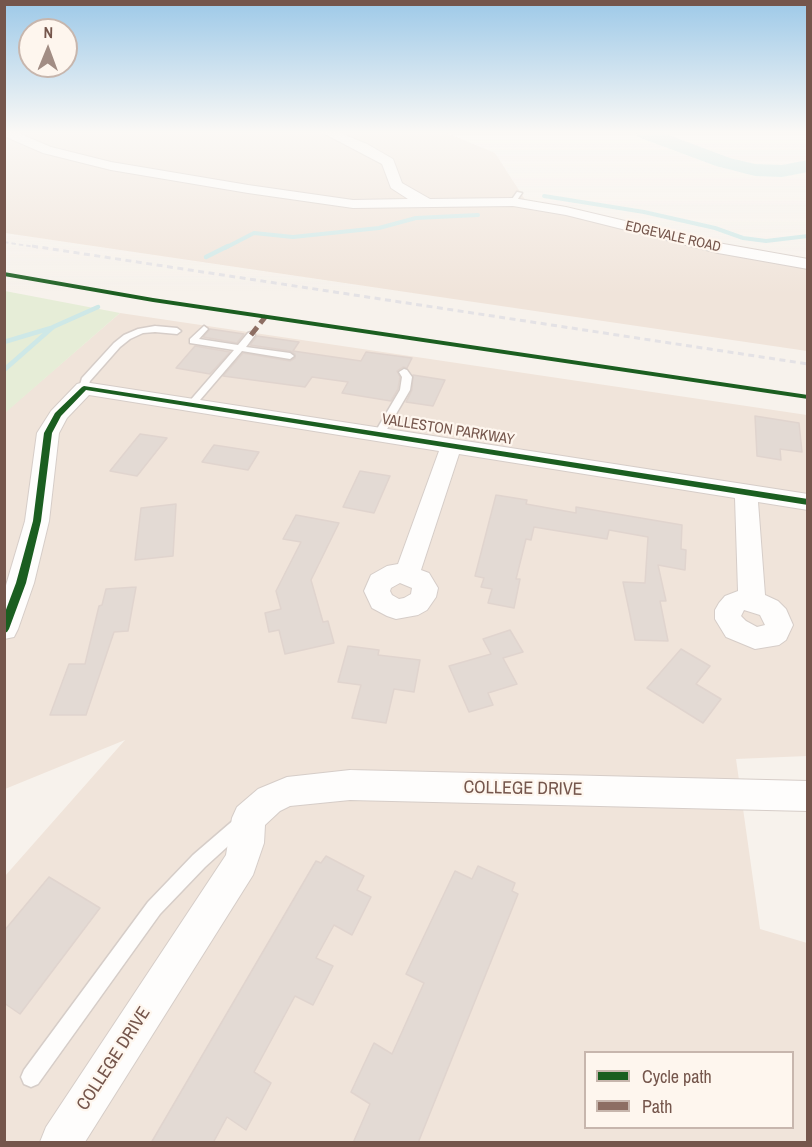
<!DOCTYPE html>
<style>
body{margin:0}
#map{position:relative;width:812px;height:1147px;overflow:hidden;background:#f7f2ec;font-family:"Archivo Narrow",sans-serif}
canvas{display:block}
.frame{position:absolute;inset:0;border:6px solid #75564c;pointer-events:none}
.legend{position:absolute;left:584px;top:1051px;width:210px;height:78px;box-sizing:border-box;background:#fef6ee;border:2px solid #c7b6ad;margin:0;padding:8px 10px;list-style:none;font-size:18px;color:#75564c}
.legend li{display:flex;align-items:center;gap:12px;height:30px}
.legend b{width:30px;border:2px solid #c7b6ad}
.north{position:absolute;left:18px;top:18px;width:60px;height:60px;box-sizing:border-box;background:#fef6ee;border:2px solid #c7b6ad;border-radius:50%;rotate:1deg;font-size:16px;font-weight:700;line-height:24px;text-align:center;color:#75564c}
.north::after{content:'';display:block;margin:auto;width:21px;height:27px;background:#a28d84;clip-path:polygon(50% 0,100% 100%,50% 72%,0 100%)}
</style>
<div id="map">
<canvas width="812" height="1147"></canvas>
<div class="frame"></div>
<ul class="legend">
<li><b style="height:8px;background:#1b5e20"></b>Cycle path</li>
<li><b style="height:8px;background:#8d6e63"></b>Path</li>
</ul>
<div class="north">N</div>
</div>
<script>
const context = document.querySelector('canvas').getContext('2d');
context.lineJoin = 'round';
function paint(path, color) { context.fillStyle = color; context.fill(path, 'evenodd'); }
const toPath = rows => new Path2D(rows.map(r => 'M' + r).join(''));
function trace(path, color, width, dash) { context.strokeStyle = color; context.lineWidth = width; context.lineCap = dash ? 'butt' : 'round'; context.setLineDash(dash || []); context.stroke(path); }
function drawText(font, color, halo, rows, align = 'center') {
  context.font = font + ' "Archivo Narrow",sans-serif'; context.lineWidth = 4.5; context.setLineDash([]); context.textBaseline = 'middle'; context.strokeStyle = halo; context.fillStyle = color; for (const [text, x, y, turn = 0] of rows) {
    context.save(); context.translate(x, y); context.rotate((+turn || 0) * Math.PI / 180); context.textAlign = isNaN(turn) ? turn : align; if (halo) context.strokeText(text, 0, 0); context.fillText(text, 0, 0); context.restore();
  }
}
paint(toPath([
 [5,133,447,133,495,153,528,204,807,264,807,351,5,233],
 [120,313,807,415,807,756,736,759,760,929,807,943,807,1142,5,1142,5,876,125,740,5,789,4,413],
 [586,1052,792,1052,792,1128,586,1128]
]), '#f0e4da');
paint(toPath([
 [5,291,120,313,5,413,4,291]
]), '#e6edd7');
trace(toPath([
 [544,196,644,212,715,228,743,238,766,241,808,236],
 [225,248,254,233,293,237,379,228,416,218,478,215]
]), '#cee8e7', 4);
trace(toPath([
 [206,257,228,246],
 [4,342,51,328],
 [4,370,53,327,98,307]
]), '#cee8e7', 4.5);
paint(toPath([
 [636,133,663,133,730,158,755,164,782,165,808,160,808,172,782,177,755,176,716,166,638,137,636,133]
]), '#cee8e7');
const building = toPath([
 [210,329,244,334,237,343,203,337,210,329],
 [257,336,299,342,293,351,361,361,366,352,412,358,407,368,403,367,397,371,400,377,398,389,391,401,342,393,348,382,312,377,305,387,223,376,243,353,290,361,295,358,295,354,290,351,250,345,257,336],
 [195,346,230,352,210,374,176,368,195,346],
 [413,375,445,380,433,406,406,402,412,390,413,375],
 [755,416,799,423,802,452,780,449,781,460,757,456,755,416],
 [140,434,167,438,137,476,110,471,140,434],
 [214,445,259,452,248,470,202,462,214,445],
 [360,471,390,476,374,513,343,507,360,471],
 [496,495,527,500,526,504,576,513,576,507,682,525,681,549,686,550,685,570,658,565,666,601,660,601,668,641,635,640,629,610,623,582,645,583,648,537,609,530,607,539,534,527,531,540,526,539,516,579,520,579,514,608,488,603,492,589,481,587,484,578,475,576,496,495],
 [176,504,173,556,135,560,141,508,176,504],
 [296,515,339,523,311,580,323,622,328,621,334,643,285,654,279,630,269,632,265,613,281,609,276,591,301,542,283,539,296,515],
 [136,587,128,631,114,632,86,715,50,715,69,664,85,664,99,606,102,605,106,589,136,587],
 [510,630,523,652,503,658,517,684,488,693,493,705,469,712,449,666,491,654,483,639,510,630],
 [348,646,379,650,378,655,420,660,414,692,394,689,386,723,352,718,361,685,338,682,348,646],
 [681,649,710,666,696,684,721,699,703,723,647,688,681,649],
 [326,856,364,876,357,890,371,897,352,935,334,925,316,958,333,966,313,1005,295,996,254,1072,271,1083,246,1130,227,1117,213,1143,151,1143,316,861,321,863,326,856],
 [478,866,515,883,512,891,518,894,418,1143,353,1143,370,1104,351,1092,374,1043,392,1054,424,983,406,974,455,871,472,879,478,866],
 [49,877,100,908,20,1014,4,1003,4,931,49,877]
]);
paint(building, '#e3dad4');
trace(building, '#e0d4ce', 1.5);
const service = toPath([
 [517,192,522,193,515,203,511,203,510,202,517,192],
 [155,326,177,328,181,331,177,334,155,332,143,333,130,339,120,347,90,381,87,390,81,390,79,388,82,378,114,343,124,335,138,329,155,326],
 [204,326,208,329,199,339,238,345,248,333,251,332,255,335,246,347,290,353,294,356,290,359,242,351,194,407,188,407,188,403,234,350,190,343,190,339,204,326],
 [404,369,407,370,412,377,410,390,383,436,375,436,374,434,400,390,402,377,399,372,404,369],
 [242,816,248,818,250,823,248,828,205,867,160,914,38,1084,31,1087,24,1084,21,1077,24,1070,148,902,193,855,236,818,242,816]
]);
const minor = toPath([
 [4,133,18,133,51,147,111,162,248,185,353,200,408,199,391,188,382,164,323,133,340,133,367,144,393,159,402,183,430,199,513,198,566,207,718,243,808,259,808,269,718,253,566,215,513,206,353,208,248,193,111,170,43,153,4,136,4,133],
 [84,382,808,494,808,510,758,502,765,595,778,601,786,609,793,625,786,640,779,645,755,649,726,637,715,619,715,610,719,603,725,596,738,591,735,498,459,454,421,570,429,573,438,588,436,597,427,610,418,615,396,619,387,616,372,608,364,591,371,575,387,566,398,564,439,451,89,395,67,418,59,433,49,521,34,583,18,629,14,637,4,639,4,592,25,521,37,433,51,411,77,384,84,382],
 [400,583,412,588,411,594,404,598,399,599,392,595,390,591,391,588,400,583],
 [744,610,760,615,765,625,757,627,746,621,741,616,744,610],
 [350,770,808,781,808,811,350,800,290,806,280,811,265,825,264,843,253,875,85,1142,40,1142,46,1127,226,855,232,818,237,807,258,789,287,777,350,770]
]);
trace(service, '#d6cdc8', 3);
trace(minor, '#d6cdc8', 2);
paint(service, '#fefdfc');
paint(minor, '#fefdfc');
trace(toPath([
 [4,242,41,248]
]), '#e4e2e5', 2, [4.5, 3]);
trace(toPath([
 [32,246,808,364]
]), '#e4e2e5', 3, [6, 4.5]);
trace(toPath([
 [251,335,266,316]
]), '#8d6e63', 5, [10, 5]);
paint(toPath([
 [4,272,153,298,808,395,808,399,153,302,4,276,4,272],
 [84,386,808,499,808,505,86,390,61,416,52,433,41,521,26,583,9,629,7,632,4,633,4,615,16,583,33,521,44,433,55,413,82,387,84,386]
]), '#1b5e20');
const sky = context.createLinearGradient(0, 0, 0, 294);
sky.addColorStop(0, '#9dc9e8');
sky.addColorStop(0.45, '#fbf9f6');
sky.addColorStop(1, '#fbf9f600');
context.fillStyle = sky;
context.fillRect(0, 0, 812, 294);
drawText('14px', '#75564c', '#fef6ee', [
 ["EDGEVALE ROAD",673,237,13]
]);
drawText('15px', '#75564c', '#fef6ee', [
 ["VALLESTON PARKWAY",448,430,9]
]);
drawText('18px', '#75564c', '#fef6ee', [
 ["COLLEGE DRIVE",523,789,1],
 ["COLLEGE DRIVE",114,1059,-57]
]);
</script>
